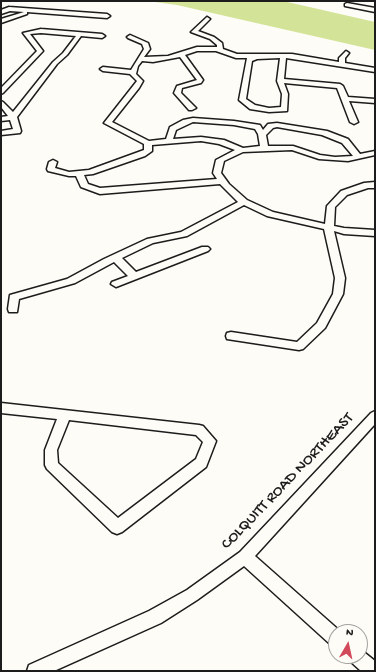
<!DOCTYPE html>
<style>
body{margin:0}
#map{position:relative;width:376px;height:672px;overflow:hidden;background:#fdfcf7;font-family:"Gochi Hand",sans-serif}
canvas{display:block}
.frame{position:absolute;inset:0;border:2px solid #1c1c1c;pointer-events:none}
.north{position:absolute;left:328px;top:624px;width:40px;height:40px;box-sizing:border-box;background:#fdfcf7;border:1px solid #a3a29f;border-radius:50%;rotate:9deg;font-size:11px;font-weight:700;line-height:16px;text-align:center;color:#1c1c1c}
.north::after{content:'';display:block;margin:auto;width:14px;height:18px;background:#d1495b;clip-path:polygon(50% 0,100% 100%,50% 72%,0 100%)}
</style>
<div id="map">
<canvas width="376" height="672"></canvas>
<div class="frame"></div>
<div class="north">N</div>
</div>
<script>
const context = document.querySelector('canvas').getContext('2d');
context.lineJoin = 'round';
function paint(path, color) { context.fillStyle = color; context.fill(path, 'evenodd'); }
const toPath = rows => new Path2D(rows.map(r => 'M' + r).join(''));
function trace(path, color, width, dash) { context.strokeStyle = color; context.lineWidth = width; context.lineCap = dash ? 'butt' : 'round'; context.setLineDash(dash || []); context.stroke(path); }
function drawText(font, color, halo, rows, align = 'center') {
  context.font = font + ' "Gochi Hand",sans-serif'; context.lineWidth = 3; context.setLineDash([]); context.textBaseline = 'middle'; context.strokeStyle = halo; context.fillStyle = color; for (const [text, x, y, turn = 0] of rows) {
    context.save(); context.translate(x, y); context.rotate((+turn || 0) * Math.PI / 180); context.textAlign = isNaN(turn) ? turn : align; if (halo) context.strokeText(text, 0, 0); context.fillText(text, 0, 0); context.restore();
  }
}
paint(toPath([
 [148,1,283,1,375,22,375,50,177,5]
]), '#d3e397');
const minor = toPath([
 [347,3,375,8,375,12,345,6,345,4,347,3],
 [9,7,107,14,110,16,107,18,27,12,27,14,1,23,1,19,24,12,10,11,1,14,1,10,9,7],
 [207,17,210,19,198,31,214,37,222,43,223,49,237,54,292,54,339,62,339,58,346,51,349,53,345,58,345,63,375,68,375,72,286,58,284,79,340,84,343,86,348,97,375,99,375,103,349,101,358,122,354,124,350,122,337,88,284,83,288,94,287,111,269,112,250,109,239,100,247,58,236,58,216,51,197,51,185,55,203,80,201,83,182,88,181,93,196,108,192,110,189,110,174,93,177,86,197,80,180,57,153,62,142,61,138,66,136,74,143,81,139,88,112,122,149,141,166,139,170,127,183,120,193,118,234,121,260,125,263,130,268,124,277,123,327,131,348,139,360,154,375,151,375,155,348,161,319,159,292,150,243,152,224,161,221,173,229,184,247,200,273,212,325,224,327,206,341,191,364,183,375,182,375,188,368,188,347,195,335,207,334,226,344,228,375,230,375,236,344,234,334,231,345,278,343,294,325,328,303,349,299,350,227,339,226,336,227,333,231,332,297,342,317,323,333,294,335,278,324,229,267,216,244,205,187,236,153,243,122,258,136,272,202,247,208,247,210,249,208,251,116,287,111,284,112,282,128,276,114,262,75,283,19,299,17,312,9,312,8,309,10,295,67,279,104,259,147,239,181,232,238,202,220,184,100,194,81,187,76,176,69,176,48,171,47,169,49,162,53,160,57,162,55,168,69,172,89,170,144,150,144,144,104,123,137,81,130,74,103,71,100,69,103,67,131,70,144,49,142,44,128,38,127,37,130,35,148,43,150,49,144,57,168,56,197,47,217,47,217,45,210,39,191,32,207,17],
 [280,58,277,81,282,94,281,107,269,108,255,105,246,99,252,61,257,59,280,58],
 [193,122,234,125,255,129,258,134,260,146,243,148,224,140,201,137,173,139,176,130,193,122],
 [277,127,322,135,342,143,353,156,335,157,320,155,293,146,268,146,266,135,273,128,277,127],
 [201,141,219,144,235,150,216,160,213,173,217,179,100,188,88,184,84,175,93,174,145,156,152,151,152,145,201,141],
 [41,29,102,34,105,36,102,38,81,36,67,55,57,64,17,117,21,131,20,133,1,135,1,131,13,129,10,120,1,121,1,117,8,116,1,107,1,101,3,102,13,112,53,62,63,53,76,36,41,33,30,34,43,51,3,93,1,94,1,88,37,51,23,33,41,29],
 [1,403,199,425,203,426,216,441,206,467,122,532,117,534,112,532,47,469,45,465,45,450,57,419,1,413,1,403],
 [69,420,196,435,203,442,196,459,118,518,58,463,57,450,69,420],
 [375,411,375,424,255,556,341,632,336,632,336,646,330,644,244,566,197,600,161,623,54,671,27,671,29,665,149,611,187,590,240,552,371,413,375,411],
 [360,649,375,661,375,671,361,671,351,662,349,656,360,656,360,649]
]);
trace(minor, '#1c1c1c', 3);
paint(minor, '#fdfcf7');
drawText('16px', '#1c1c1c', '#fdfcf7', [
 ["COLQUITT ROAD NORTHEAST",288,482,-46]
]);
</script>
